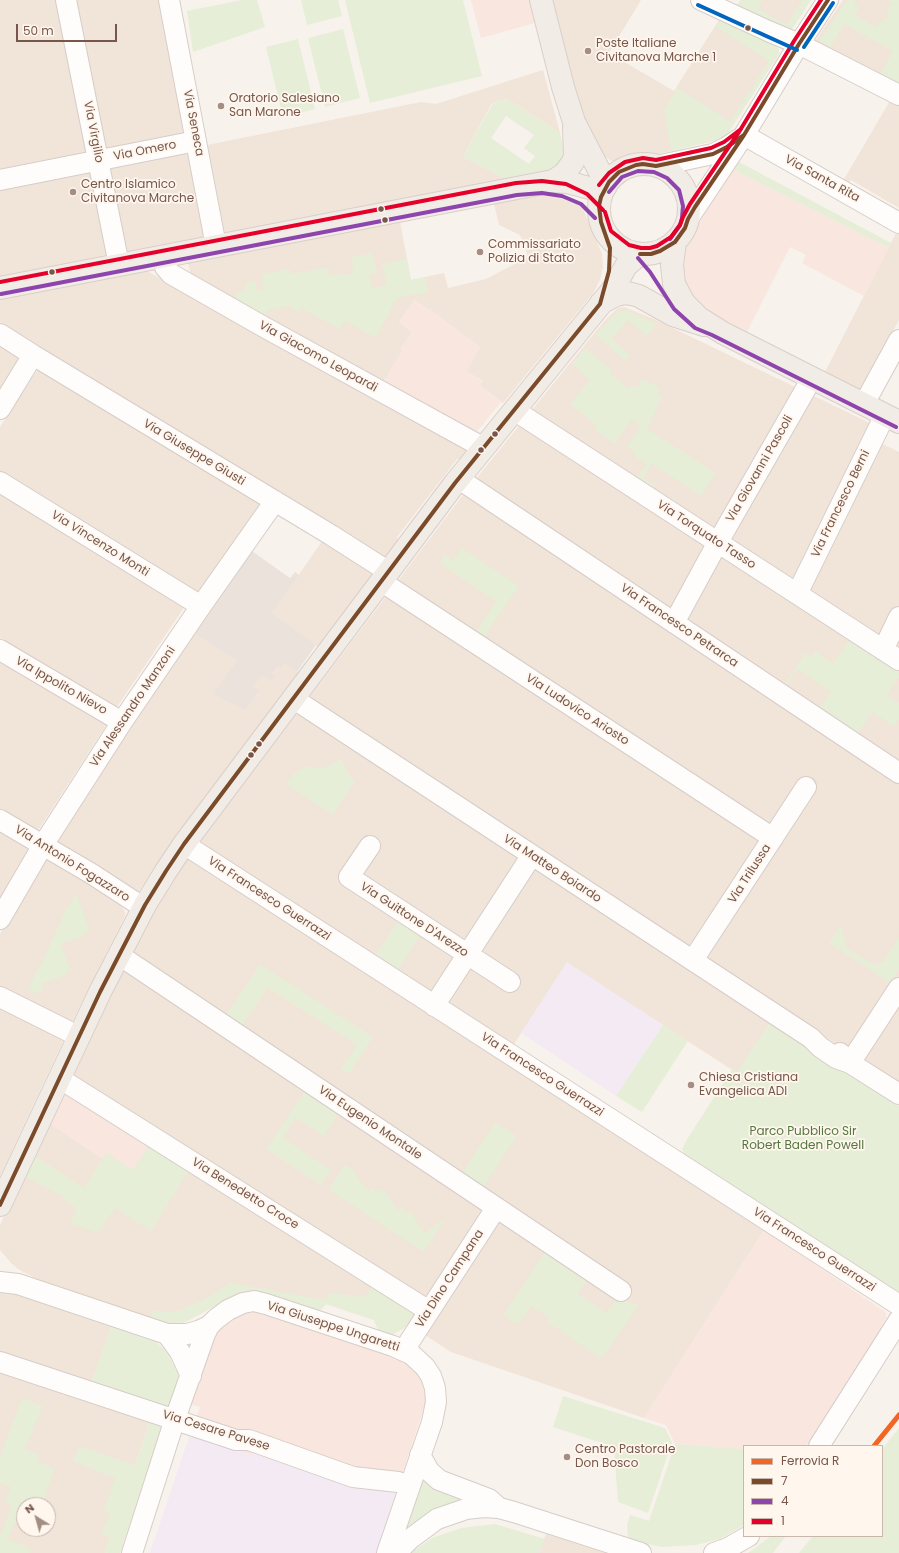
<!DOCTYPE html>
<style>
body{margin:0}
#map{position:relative;width:899px;height:1553px;overflow:hidden;background:#f8f2ec;font-family:Poppins,sans-serif}
canvas{display:block}
.legend{position:absolute;left:743px;top:1445px;width:140px;height:92px;box-sizing:border-box;background:#fff6ed;border:1px solid #c9b6ac;margin:0;padding:5px 7px;list-style:none;font-size:12px;color:#77564b}
.legend li{display:flex;align-items:center;gap:8px;height:20px}
.legend b{width:20px;border:1px solid #c9b6ac}
.north{position:absolute;left:16px;top:1497px;width:40px;height:40px;box-sizing:border-box;background:#fff6ed;border:1px solid #c9b6ac;border-radius:50%;rotate:323deg;font-size:11px;font-weight:700;line-height:16px;text-align:center;color:#77564b}
.north::after{content:'';display:block;margin:auto;width:14px;height:18px;background:#a48d83;clip-path:polygon(50% 0,100% 100%,50% 72%,0 100%)}
.scale{position:absolute;left:16px;top:24px;width:101px;height:18px;box-sizing:border-box;border:2px solid #77564b;border-top:0;padding-left:5px;font-size:12px;line-height:14px;white-space:nowrap;color:#77564b;-webkit-text-stroke:3px #fff6ed;paint-order:stroke}
</style>
<div id="map">
<canvas width="899" height="1553"></canvas>
<ul class="legend">
<li><b style="height:5px;background:#f26522"></b>Ferrovia R</li>
<li><b style="height:5px;background:#7a4b2a"></b>7</li>
<li><b style="height:5px;background:#8e44ad"></b>4</li>
<li><b style="height:5px;background:#e4002b"></b>1</li>
</ul>
<div class="north">N</div>
<div class="scale">50 m</div>
</div>
<script>
const context = document.querySelector('canvas').getContext('2d');
context.lineJoin = 'round';
function paint(path, color) { context.fillStyle = color; context.fill(path, 'evenodd'); }
const toPath = rows => new Path2D(rows.map(r => 'M' + r).join(''));
function trace(path, color, width, dash) { context.strokeStyle = color; context.lineWidth = width; context.lineCap = dash ? 'butt' : 'round'; context.setLineDash(dash || []); context.stroke(path); }
function drawText(font, color, halo, rows, align = 'center') {
  context.font = font + ' Poppins,sans-serif'; context.lineWidth = 3.5; context.setLineDash([]); context.textBaseline = 'middle'; context.strokeStyle = halo; context.fillStyle = color; for (const [text, x, y, turn = 0] of rows) {
    context.save(); context.translate(x, y); context.rotate((+turn || 0) * Math.PI / 180); context.textAlign = isNaN(turn) ? turn : align; if (halo) context.strokeText(text, 0, 0); context.fillText(text, 0, 0); context.restore();
  }
}
paint(toPath([
 [0,0,163,0,192,148,421,102,436,104,543,70,560,133,507,99,492,103,463,157,509,180,0,280],
 [552,0,641,0,609,53,674,91,719,20,775,45,779,50,779,54,728,133,718,140,616,164,601,154,588,141],
 [741,0,811,0,794,26,791,29,737,5],
 [843,0,899,0,899,86,815,41],
 [891,99,899,103,899,208,851,180,849,183,843,181],
 [547,193,571,199,583,209,602,254,603,267,600,280,594,292,503,403,480,386,483,381,466,371,480,347,429,309,428,310,415,300,399,322,412,332,401,349,403,350,382,384,191,275,188,263,400,222,411,280,444,273,448,288,486,279,528,257,520,235,499,225,494,204],
 [896,233,899,234,899,320,861,390,825,372],
 [147,271,394,406,468,448,460,459,457,459,397,537,398,540,386,557,372,571,371,577,318,647,272,613,332,527,0,322,0,299],
 [624,307,654,319,874,425,868,437,899,452,899,1085,310,702,309,698,466,491,606,319,618,308],
 [0,345,23,361,0,399],
 [38,369,265,503,198,593,0,472,0,427],
 [0,487,185,606,117,707,0,638],
 [192,632,237,661,246,710,260,690,254,686,262,674,272,674,278,666,284,663,299,673,173,840,138,892,53,843],
 [0,661,107,724,37,832,0,811],
 [296,715,300,715,771,1021,737,1073,567,963,503,1061,764,1230,644,1418,451,1352,408,1324,404,1328,393,1334,379,1332,374,1320,326,1304,317,1314,244,1294,232,1297,185,1322,153,1320,37,1279,18,1269,11,1263,0,1250,0,1225,52,1112,127,956,161,900,189,857],
 [0,826,31,844,0,898],
 [45,856,109,897,122,907,125,912,125,916,71,1024,0,986,0,934],
 [0,1007,64,1039,0,1176],
 [0,1293,15,1294,111,1327,85,1400,150,1421,105,1553,0,1553],
 [24,1505,48,1505,48,1529,24,1529],
 [546,1534,605,1553,539,1553]
]), '#f1e4d9');
paint(toPath([
 [471,0,532,0,538,22,481,38],
 [733,170,889,248,864,296,802,263,806,255,790,247,747,332,699,308,683,288,681,256,709,205],
 [415,300,427,310,429,308,480,347,467,371,483,382,480,386,501,402,475,434,382,384,403,350,401,349,412,332,399,322],
 [67,1090,190,1169,151,1231,84,1188,102,1159,50,1124],
 [764,1230,884,1311,886,1314,886,1318,878,1333,806,1446,744,1446,744,1449,675,1444,666,1425,644,1418],
 [259,1309,403,1360,416,1369,425,1382,426,1402,396,1492,338,1479,253,1449,251,1455,190,1434,200,1407,188,1403,210,1336,235,1312]
]), '#f8e6df');
paint(toPath([
 [249,549,290,578,295,572,299,575,272,613,316,645,297,672,284,663,281,667,278,666,272,674,275,676,272,681,262,675,254,686,260,690,246,710,214,694,237,661,192,632]
]), '#ebe2dc');
paint(toPath([
 [567,962,663,1025,616,1096,521,1033],
 [190,1434,251,1455,254,1449,338,1479,396,1492,376,1553,150,1553]
]), '#f3eaf3');
paint(toPath([
 [242,0,257,0,265,27,193,52,187,11],
 [301,0,338,0,342,16,307,25],
 [345,0,463,0,482,76,370,103],
 [741,0,763,0,758,8,786,25,802,0,811,0,794,26,789,29,737,5],
 [847,0,856,0,854,3,859,7,855,15,875,27,882,20,884,21,889,13,886,11,892,3,888,0,899,0,899,83,880,74,893,51,844,24,831,47,819,41],
 [720,21,775,45,779,50,779,54,728,133,723,138,671,151,664,109,677,88,730,121,769,61,716,27],
 [343,29,360,98,325,107,308,38],
 [298,39,315,109,283,117,266,47],
 [507,99,560,133,565,155,555,170,509,180,463,157,493,103],
 [506,116,534,135,524,148,535,156,529,164,491,138],
 [739,162,891,243,889,248,733,170],
 [372,253,377,273,369,274,372,288,387,285,382,264,407,259,411,280,425,277,428,292,397,298,376,338,345,321,340,329,301,308,298,312,289,306,268,310,265,317,237,302,235,293,246,291,245,283,255,281,258,291,264,290,261,274,290,269,291,274,328,267,329,276,345,273,346,276,354,274,351,257],
 [626,310,657,324,647,336,628,320,612,339,630,355,625,361,596,335,616,313,621,311],
 [585,348,612,370,610,373,629,389,633,385,638,387,642,379,660,388,657,395,662,397,647,429,716,473,701,496,652,464,643,478,655,485,652,491,669,502,672,497,677,500,672,508,633,483,646,464,633,456,635,453,627,447,641,426,631,420,615,444,595,430,597,426,570,404,590,380,572,364],
 [462,548,519,586,481,642,473,636,496,601,439,563,445,555,453,561],
 [852,641,899,671,899,679,898,678,887,695,899,703,899,720,894,727,873,712,857,735,819,710,831,692,799,670,796,671,786,686,784,685,805,653,811,657,815,651,833,663,847,643],
 [341,759,350,777,355,782,333,815,285,784,293,774,307,766,321,769],
 [76,894,90,930,85,932,86,934,61,944,70,969,66,971,67,974,42,984,44,989,32,994,29,986,46,954,65,911],
 [399,920,421,934,397,971,374,957],
 [841,925,847,948,872,964,883,962,899,938,899,970,890,983,829,943],
 [260,964,373,1037,349,1074,341,1069,357,1045,268,988,239,1030,224,1019],
 [771,1021,899,1106,899,1297,687,1159,682,1149,686,1141,732,1069,737,1072],
 [663,1025,688,1041,642,1112,616,1096],
 [305,1091,339,1113,324,1136,296,1118,282,1137,331,1170,321,1185,266,1149],
 [495,1122,517,1136,483,1188,461,1175],
 [150,1143,190,1169,151,1231,115,1208,98,1233,70,1223,76,1212,75,1207,65,1201,66,1198,25,1177,35,1156,84,1188,106,1153,133,1170],
 [345,1164,352,1169,368,1191,373,1187,376,1192,382,1188,398,1210,402,1207,406,1213,410,1211,425,1233,446,1218,424,1252,329,1190],
 [546,1250,588,1278,578,1294,606,1313,617,1298,639,1305,602,1359,547,1322,549,1318,531,1306,518,1325,503,1315],
 [230,1283,325,1300,330,1293,365,1297,373,1285,415,1313,404,1328,393,1334,385,1335,379,1332,374,1320,326,1304,317,1314,244,1294,232,1297,185,1322,175,1325,168,1325,153,1320,151,1310,165,1312,178,1311,209,1297],
 [111,1327,156,1342,163,1348,169,1356,178,1374,178,1382,169,1409,91,1382],
 [563,1396,665,1428,672,1442,648,1513,618,1502,614,1447,553,1427],
 [22,1398,43,1406,25,1449,39,1455,37,1461,55,1469,42,1505,24,1505,24,1527,15,1523,8,1539,31,1549,30,1553,0,1553,0,1536,12,1505,5,1503,11,1487,0,1483,0,1457],
 [150,1421,163,1425,120,1553,105,1553,110,1538,101,1535,110,1513,103,1511,115,1478,73,1461,79,1446,135,1465],
 [899,1428,899,1553,799,1553,813,1536,882,1536,882,1449],
 [675,1444,744,1449,744,1525,720,1539,696,1545,662,1547,638,1542,628,1538,627,1525,630,1515,649,1521],
 [421,1475,466,1499,424,1516,412,1524,404,1532],
 [495,1524,545,1539,539,1553,410,1553,432,1538,461,1528],
 [771,1536,786,1536,773,1553,748,1553]
]), '#e6eed7');
const minor = toPath([
 [66,0,119,265],
 [169,0,216,246],
 [701,0,768,31,799,44,899,95],
 [744,135,899,223],
 [656,166,713,154,727,147,739,139],
 [0,180,196,141],
 [688,219,744,135,799,44,828,0],
 [162,257,165,267,171,274,264,327,484,448],
 [0,334,33,355,331,535,389,572],
 [864,404,899,340],
 [0,409,33,355],
 [514,410,899,660],
 [459,479,899,773],
 [0,482,201,606],
 [382,582,773,838],
 [797,594,885,415],
 [674,623,718,542,812,378],
 [0,650,122,722],
 [883,650,899,617],
 [294,699,811,1038,820,1047,836,1058,850,1063],
 [0,820,92,874,144,908],
 [184,844,899,1305],
 [370,846,349,877,510,982],
 [0,919,43,845,122,722,201,606,275,501],
 [119,955,621,1291],
 [693,960,806,787],
 [0,997,78,1036],
 [434,1006,532,855],
 [840,1053,850,1063,899,1094],
 [850,1063,899,988],
 [59,1078,429,1311],
 [0,1282,18,1284,167,1334,187,1334,198,1331,209,1326,216,1319,228,1310,243,1303,254,1301,266,1304,393,1346,411,1354,425,1367,431,1376,435,1388,436,1402,432,1422,387,1553],
 [167,1334,180,1352,191,1376],
 [404,1350,496,1208],
 [0,1362,236,1440,249,1440,353,1477,398,1482,410,1486],
 [819,1446,899,1320],
 [420,1455,429,1471,439,1480,489,1499,497,1506],
 [132,1553,175,1419,205,1334,209,1326],
 [396,1553,410,1539,437,1519,466,1509,484,1507,499,1508,514,1512,641,1553],
 [714,1553,728,1548,749,1536]
]);
const major = toPath([
 [541,0,563,87,574,122,601,174,606,186],
 '599 209a45 45 0 1 1 90 0a45 45 0 1 1-90 0Z',
 [553,181,564,174,573,162,575,155,574,128],
 [675,242,672,265,674,284,684,303,699,318,723,333,899,422],
 [0,288,553,181,567,182,593,189,604,189],
 [601,303,616,295,624,293,632,294,639,296,673,315,704,325],
 [0,1205,100,992,145,905,166,871,184,844,455,483,613,289,626,266,640,254]
]);
trace(minor, '#d6cdc8', 22);
trace(major, '#d9cfca', 24);
trace(minor, '#fefdfc', 20);
trace(major, '#f2ece6', 22);
trace(toPath([
 [640,254,651,254,660,251,675,242,685,228,688,219,695,207,744,135],
 [0,1205,100,992,145,905,166,871,184,844,455,483,600,304,609,271,610,248,601,222,599,206,601,197,609,182,619,172,636,165,643,164,656,166,713,154,727,147,744,135,799,44,828,0]
]), '#7a4b2a', 4);
trace(toPath([
 [609,192,622,177,638,171,654,172,667,178,679,190,683,206,682,218,680,225,670,239],
 [638,258,650,272,674,309,695,328,712,335,896,427],
 [1,294,517,195,542,193,562,196,581,204,595,218]
]), '#8e44ad', 4);
trace(toPath([
 [599,185,609,173,625,162,643,158,656,160,711,148,724,142,741,129],
 [605,212,611,231,629,245,641,248,650,248,657,246,671,237,680,225,683,217,690,204,739,132,794,41,821,0],
 [0,282,516,183,542,181,566,184,587,194,603,210]
]), '#e4002b', 4);
trace(toPath([
 [698,5,797,50],
 [804,47,833,3]
]), '#0065bd', 4);
trace(toPath([
 [874,1446,899,1415]
]), '#f26522', 5);
for (const [x, y, r, color] of [
 [748,28,3.5,"#77564b"],
 [588,51,4,"#a48d83"],
 [221,106,4,"#a48d83"],
 [73,192,4,"#a48d83"],
 [381,209,3.5,"#77564b"],
 [385,220,3.5,"#77564b"],
 [480,252,4,"#a48d83"],
 [52,272,3.5,"#77564b"],
 [495,434,3.5,"#77564b"],
 [481,450,3.5,"#77564b"],
 [259,744,3.5,"#77564b"],
 [251,755,3.5,"#77564b"],
 [691,1085,4,"#a48d83"],
 [567,1457,4,"#a48d83"]
]) { const dot = new Path2D(); dot.arc(x, y, r, 0, 2 * Math.PI); context.fillStyle = color; context.fill(dot); trace(dot, '#fff6ed', 1.5); }
drawText('12px', '#77564b', '#fff6ed', [
 ["Poste Italiane",596,44],
 ["Civitanova Marche 1",596,58],
 ["Oratorio Salesiano",229,99],
 ["San Marone",229,113],
 ["Centro Islamico",81,185],
 ["Civitanova Marche",81,199],
 ["Commissariato",488,245],
 ["Polizia di Stato",488,259],
 ["Chiesa Cristiana",699,1078],
 ["Evangelica ADI",699,1092],
 ["Centro Pastorale",575,1450],
 ["Don Bosco",575,1464]
], 'left');
drawText('12px', '#77564b', '#fff6ed', [
 ["Via Seneca",193,123,79],
 ["Via Virgilio",93,132,79],
 ["Via Omero",145,151,-11],
 ["Via Santa Rita",822,179,29],
 ["Via Giacomo Leopardi",318,357,29],
 ["Via Giuseppe Giusti",194,453,31],
 ["Via Giovanni Pascoli",760,469,-60],
 ["Via Francesco Berni",841,504,-64],
 ["Via Torquato Tasso",706,535,33],
 ["Via Vincenzo Monti",100,544,32],
 ["Via Francesco Petrarca",679,626,34],
 ["Via Ippolito Nievo",61,686,30],
 ["Via Alessandro Manzoni",133,707,-56],
 ["Via Ludovico Ariosto",577,710,33],
 ["Via Antonio Fogazzaro",72,864,32],
 ["Via Matteo Boiardo",552,869,33],
 ["Via Trilussa",750,874,-57],
 ["Via Francesco Guerrazzi",269,899,33],
 ["Via Guittone D'Arezzo",414,920,33],
 ["Via Francesco Guerrazzi",542,1075,33],
 ["Via Eugenio Montale",370,1123,34],
 ["Via Benedetto Croce",245,1194,32],
 ["Via Francesco Guerrazzi",814,1250,33],
 ["Via Dino Campana",450,1279,-57],
 ["Via Giuseppe Ungaretti",333,1327,18],
 ["Via Cesare Pavese",216,1431,17]
]);
drawText('12px', '#557640', '#fff6ed', [
 ["Parco Pubblico Sir",803,1132],
 ["Robert Baden Powell",803,1146]
]);
</script>
